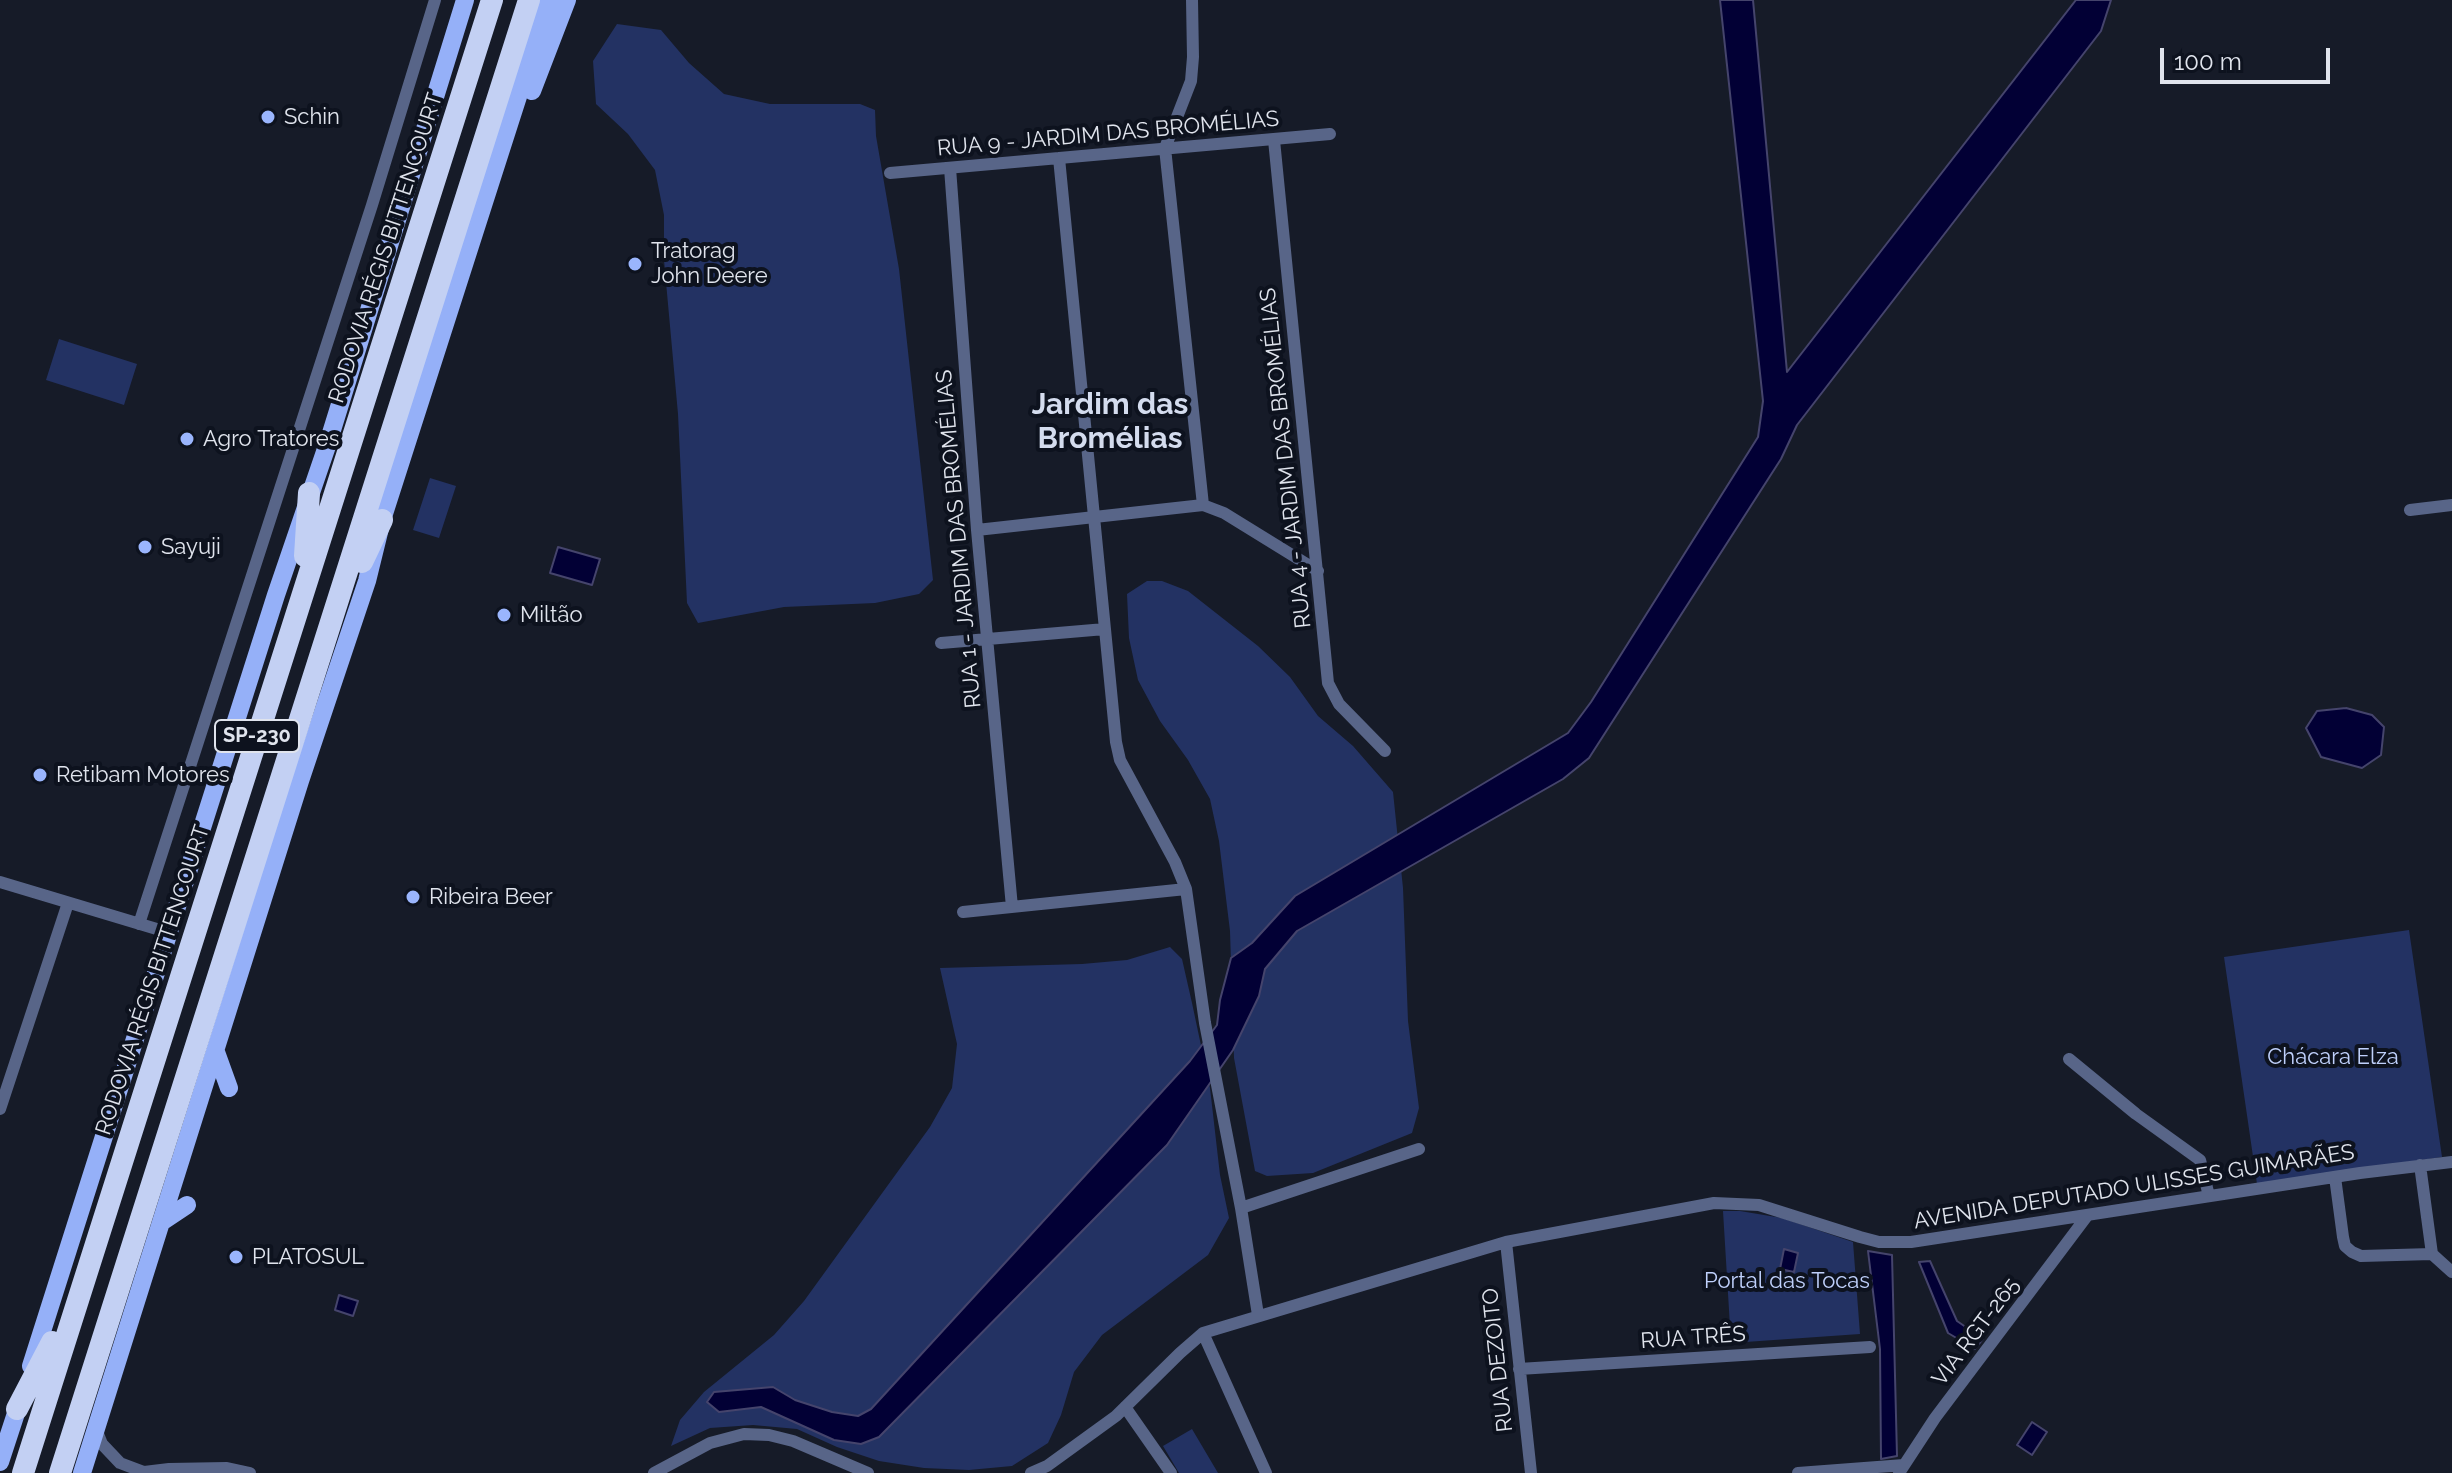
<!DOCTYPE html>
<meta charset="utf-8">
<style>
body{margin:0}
#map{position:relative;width:2452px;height:1473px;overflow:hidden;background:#161b28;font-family:Raleway,sans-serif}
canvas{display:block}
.scale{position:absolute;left:2160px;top:48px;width:170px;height:36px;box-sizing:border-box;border:4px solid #e0e4ed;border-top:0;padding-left:10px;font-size:24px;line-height:28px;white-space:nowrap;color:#e0e4ed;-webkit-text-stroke:6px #0d121e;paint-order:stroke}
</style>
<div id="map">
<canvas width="2452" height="1473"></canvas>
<div class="scale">100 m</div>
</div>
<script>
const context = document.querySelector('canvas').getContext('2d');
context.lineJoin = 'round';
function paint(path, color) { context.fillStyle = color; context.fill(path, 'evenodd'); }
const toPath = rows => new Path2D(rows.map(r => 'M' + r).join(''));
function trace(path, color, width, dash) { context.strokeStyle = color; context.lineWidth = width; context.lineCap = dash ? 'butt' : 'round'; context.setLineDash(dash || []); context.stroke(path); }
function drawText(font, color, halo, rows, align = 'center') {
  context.font = font + ' Raleway,sans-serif'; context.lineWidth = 8; context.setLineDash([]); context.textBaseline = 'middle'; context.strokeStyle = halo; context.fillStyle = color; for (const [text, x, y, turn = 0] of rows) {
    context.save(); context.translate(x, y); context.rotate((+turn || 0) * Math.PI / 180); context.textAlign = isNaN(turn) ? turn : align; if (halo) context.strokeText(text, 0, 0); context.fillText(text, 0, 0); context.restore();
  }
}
paint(toPath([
 [617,24,661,30,689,63,724,94,770,104,860,104,875,110,876,136,899,269,933,580,919,594,875,603,784,607,698,623,687,603,678,414,664,260,664,215,655,170,628,134,596,104,593,61],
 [59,339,137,364,124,405,46,380],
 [430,478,456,486,439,538,413,530],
 [1147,581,1162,581,1188,591,1258,646,1290,677,1318,716,1353,746,1393,792,1403,888,1408,1021,1419,1108,1412,1133,1313,1173,1267,1176,1255,1171,1234,1058,1230,931,1219,841,1210,799,1188,760,1160,721,1138,680,1129,638,1127,594],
 [2409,930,2442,1157,2257,1184,2224,957],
 [1170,947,1182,959,1192,1003,1210,1088,1220,1175,1229,1218,1208,1255,1102,1335,1074,1372,1061,1415,1048,1443,1012,1466,969,1470,924,1468,879,1461,837,1447,797,1429,753,1425,710,1428,671,1446,680,1420,704,1392,774,1335,804,1301,930,1127,952,1088,957,1044,940,968,1082,964,1127,960],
 [1723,1211,1740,1211,1782,1218,1853,1242,1860,1334,1731,1343],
 [1192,1429,1218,1473,1179,1473,1163,1446]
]), '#233263');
const water = toPath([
 [1720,0,1753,0,1787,372,2076,0,2111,0,2101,31,1797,425,1781,459,1589,758,1563,779,1297,931,1265,969,1259,996,1233,1050,1167,1145,879,1437,861,1444,834,1440,761,1407,719,1412,707,1402,714,1392,773,1387,795,1400,832,1412,858,1416,871,1409,1190,1061,1217,1025,1220,1000,1231,958,1252,943,1295,896,1568,733,1591,702,1758,437,1763,401,1720,0],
 [558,547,600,559,592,585,550,573,558,547],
 [2346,708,2372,715,2384,727,2381,755,2362,768,2321,757,2306,728,2317,711,2346,708],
 [1784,1249,1798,1253,1794,1272,1780,1269,1784,1249],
 [1868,1251,1892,1255,1897,1456,1881,1459,1880,1349,1868,1251],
 [1930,1261,1957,1321,1983,1339,1975,1349,1948,1333,1919,1262,1930,1261],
 [339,1295,358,1301,353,1316,335,1310,339,1295],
 [2032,1422,2047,1432,2032,1455,2017,1445,2032,1422]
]);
paint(water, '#020035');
trace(water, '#45446c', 2);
trace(toPath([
 [1192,0,1193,57,1191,81,1165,148,1203,505],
 [1274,140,1328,683,1339,704,1385,751],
 [1059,158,1116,742,1120,760,1175,862,1186,889,1205,1023,1241,1208,1258,1315],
 [950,168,977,530,1012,907],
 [890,173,1330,134],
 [2410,510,2452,505],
 [977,530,1203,505,1224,513,1318,571],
 [941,643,1105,629],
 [0,882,170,933],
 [963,912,1186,889],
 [139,924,372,205,435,0],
 [2069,1059,2136,1114,2200,1160,2209,1196],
 [0,1109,68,903],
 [2420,1165,2432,1254],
 [2335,1177,2343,1237,2345,1246,2352,1252,2361,1256,2432,1254,2452,1272],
 [1241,1208,1419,1149],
 [1506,1242,1531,1473],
 [1203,1333,1266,1473],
 [1519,1369,1870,1347],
 [1125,1407,1171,1473],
 [96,1429,102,1444,120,1463,144,1472],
 [136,1473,169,1469,227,1468,250,1473],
 [654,1473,710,1443,744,1434,769,1435,793,1441,868,1473],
 [1031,1473,1047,1466,1116,1416,1180,1353,1203,1333,1506,1242,1714,1203,1759,1205,1860,1237,1879,1242,1911,1242,2360,1173,2452,1162],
 [1798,1473,1904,1465],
 [1899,1473,1935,1418,2087,1216]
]), '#586588', 12);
trace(toPath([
 [532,91,567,0],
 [216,1052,229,1088],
 [163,1221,187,1205],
 [31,1366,276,595,328,443,465,0],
 [0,1462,21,1398],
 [82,1473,300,781,367,581,382,520,549,0]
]), '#95b0f8', 18);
trace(toPath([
 [305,556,309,493],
 [362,562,382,520],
 [17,1409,52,1342],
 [23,1473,492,0],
 [60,1473,529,0]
]), '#c3d0f3', 22);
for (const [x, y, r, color] of [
 [268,117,8,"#9ab5fd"],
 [635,264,8,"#9ab5fd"],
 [187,439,8,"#9ab5fd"],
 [145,547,8,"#9ab5fd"],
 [504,615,8,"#9ab5fd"],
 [40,775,8,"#9ab5fd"],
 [413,897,8,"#9ab5fd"],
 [236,1257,8,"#9ab5fd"]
]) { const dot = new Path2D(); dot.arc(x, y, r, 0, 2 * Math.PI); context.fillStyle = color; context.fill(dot); trace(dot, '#0d121e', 3); }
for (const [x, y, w] of [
 [257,736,84]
]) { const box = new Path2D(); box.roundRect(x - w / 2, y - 16, w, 32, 6); context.fillStyle = '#0d121e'; context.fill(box); trace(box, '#e0e4ed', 2); }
drawText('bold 20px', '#e0e4ed', null, [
 ["SP-230",257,736]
]);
drawText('22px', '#e0e4ed', '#0d121e', [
 ["Schin",284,117],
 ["Tratorag",651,251],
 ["John Deere",651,276],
 ["Agro Tratores",203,439],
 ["Sayuji",161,547],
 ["Miltão",520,615],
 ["Retibam Motores",56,775],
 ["Ribeira Beer",429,897],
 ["PLATOSUL",252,1257]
], 'left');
drawText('22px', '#e0e4ed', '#0d121e', [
 ["RUA 9 - JARDIM DAS BROMÉLIAS",1108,134,-5],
 ["RODOVIA RÉGIS BITTENCOURT",386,248,-72],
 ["RUA 4 - JARDIM DAS BROMÉLIAS",1286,458,-96],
 ["RUA 1 - JARDIM DAS BROMÉLIAS",959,539,-95],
 ["RODOVIA RÉGIS BITTENCOURT",153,980,-72],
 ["AVENIDA DEPUTADO ULISSES GUIMARÃES",2134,1187,-9],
 ["VIA RGT-265",1976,1332,-53],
 ["RUA TRÊS",1693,1338,-4],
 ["RUA DEZOITO",1498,1360,-96]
]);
drawText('22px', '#bfd0fb', '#0d121e', [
 ["Chácara Elza",2333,1057],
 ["Portal das Tocas",1787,1281]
]);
drawText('bold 30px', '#d4dcee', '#0d121e', [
 ["Jardim das",1110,405],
 ["Bromélias",1110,439]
]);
</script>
